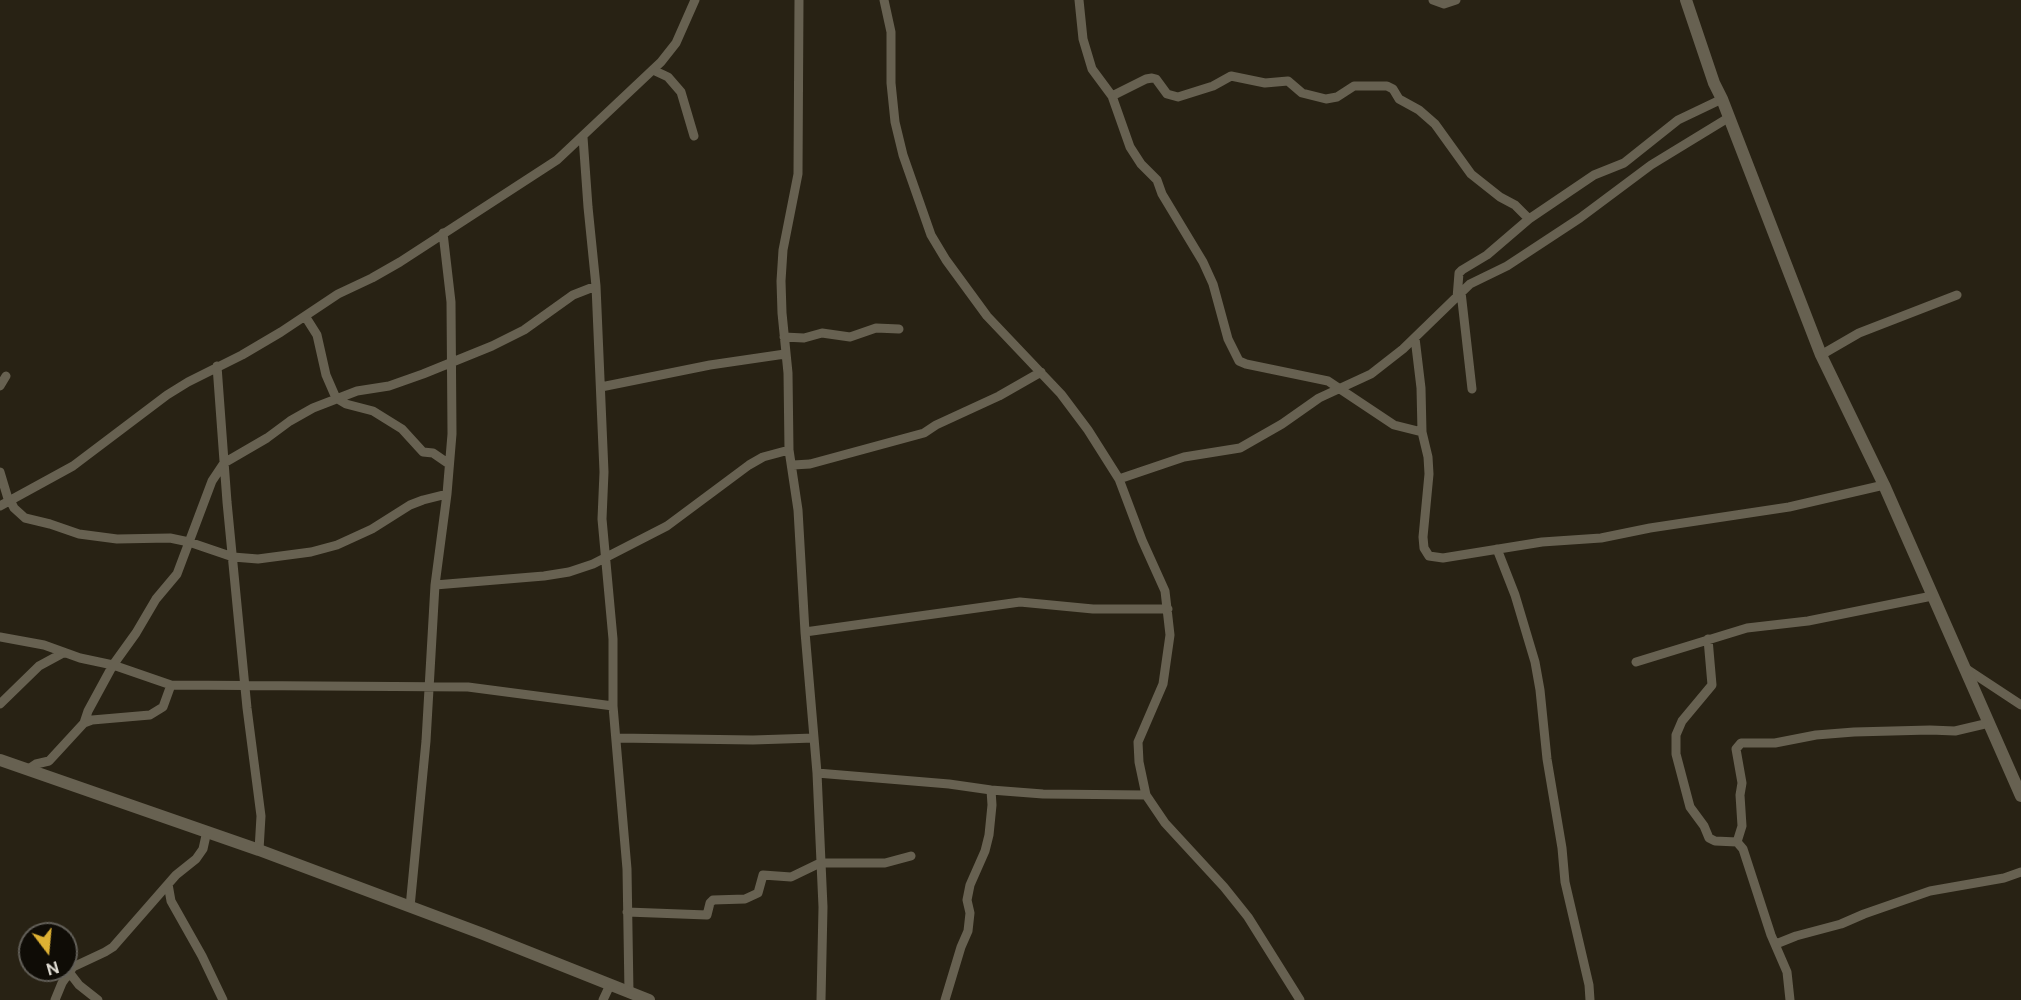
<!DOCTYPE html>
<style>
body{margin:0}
#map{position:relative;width:2021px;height:1000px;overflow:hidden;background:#282214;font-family:"Public Sans",sans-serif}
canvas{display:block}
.north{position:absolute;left:18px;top:922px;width:60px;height:60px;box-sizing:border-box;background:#0f0c06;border:2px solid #625f58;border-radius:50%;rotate:164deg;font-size:16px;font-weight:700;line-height:24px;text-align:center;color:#dfdbd2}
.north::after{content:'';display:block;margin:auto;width:21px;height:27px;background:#deb133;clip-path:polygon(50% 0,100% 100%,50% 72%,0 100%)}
</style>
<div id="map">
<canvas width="2021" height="1000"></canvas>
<div class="north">N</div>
</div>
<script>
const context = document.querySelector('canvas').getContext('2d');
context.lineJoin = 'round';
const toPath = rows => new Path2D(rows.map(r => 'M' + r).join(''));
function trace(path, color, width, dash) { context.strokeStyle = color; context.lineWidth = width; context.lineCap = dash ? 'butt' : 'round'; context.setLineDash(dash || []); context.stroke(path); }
trace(toPath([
 [799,0,798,174,783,250,781,281,782,313,788,373,789,450,798,510,805,632,817,773,823,907,821,1000],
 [884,0,891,32,891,83,895,122,903,155,931,235,946,260,987,316,1061,394,1088,430,1119,479,1142,540,1165,591,1170,635,1163,684,1138,742,1139,762,1146,795,1165,823,1224,887,1248,917,1300,1000],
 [1079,0,1083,39,1092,69,1112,96,1130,147,1141,164,1157,180,1162,194,1203,262,1213,284,1228,339,1239,361,1246,364,1328,381,1394,425,1422,432],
 [1433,0,1444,4,1456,0],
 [653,70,668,77,681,92,694,136],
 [1112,96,1146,79,1152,78,1156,79,1167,94,1178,97,1213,86,1231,76,1265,83,1288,81,1302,93,1326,99,1337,97,1354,86,1387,86,1393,89,1399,99,1419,110,1435,124,1471,174,1500,197,1515,205,1529,219],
 [583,137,588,207,596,286,604,472,602,519,613,639,613,706,627,869,629,993],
 [1461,292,1472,389],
 [1457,298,1459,273,1462,270,1487,255,1529,219,1594,175,1624,163,1678,120,1722,99],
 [305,316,317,335,326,375,336,398,346,404,373,411,402,429,423,452,433,453,449,464],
 [784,337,804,338,822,333,850,337,876,328,899,329],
 [1415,338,1421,388,1422,432,1428,457,1429,474,1423,537,1424,548,1429,556,1443,558,1542,542,1601,538,1650,528,1789,507,1884,485],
 [1821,355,1859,333,1957,295],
 [217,366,227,502,247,708,261,816,259,850],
 [0,386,6,376],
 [601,387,710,365,785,354],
 [793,465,810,464,924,433,936,425,999,396,1041,372],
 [0,472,9,502],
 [1119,479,1184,457,1240,448,1282,424,1319,398,1371,374,1403,349,1470,284,1507,266,1580,218,1651,165,1728,118],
 [11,502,14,508,25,518,50,524,79,534,117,539,170,538,189,542,233,557,258,559,311,552,337,545,372,529,410,505,423,500,447,494],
 [0,506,73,466,167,395,188,382,242,355,281,332,338,294,372,278,400,262,557,160,661,62,676,43,695,0],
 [1497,549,1515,595,1535,662,1540,690,1547,759,1562,848,1565,882,1589,985,1590,1000],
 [435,585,544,576,569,572,593,564,667,526,749,465,763,457,789,450],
 [805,632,1020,602,1093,609,1168,609],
 [0,637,44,645,80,658,113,665,171,685,468,687,613,706],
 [1708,639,1712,685,1682,721,1676,735,1676,754,1690,807,1704,826,1709,838,1715,841,1737,842,1743,849,1771,935,1787,972,1790,1000],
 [1636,662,1747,628,1808,621,1932,596],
 [1965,668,2021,705],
 [0,704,39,666,63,653],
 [84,723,92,720,150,715,163,707,171,685],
 [616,738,753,740,814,738],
 [27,770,36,764,49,761,84,723,88,711,113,665,136,633,156,599,177,574,212,481,224,463,267,438,290,421,313,408,357,391,389,386,423,374,492,346,524,330,573,295,596,286],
 [817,773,949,784,991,790,1043,794,1146,795],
 [1737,842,1742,826,1740,795,1742,783,1736,749,1741,743,1775,743,1816,735,1854,732,1930,730,1955,731,1989,723],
 [168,884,171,901,202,956,223,1000],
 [410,907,426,741,435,585,447,494,452,434,451,302,443,233],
 [627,912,707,915,710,903,713,900,745,899,758,893,763,875,791,877,820,863,885,863,911,856],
 [1776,944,1796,936,1841,924,1864,914,1930,891,2004,878,2021,872],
 [69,972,79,985,98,1000],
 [55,1000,62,983,73,967,105,952,113,947,176,875,196,859,203,849,207,831],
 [603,1000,610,985],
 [945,1000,961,947,968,931,970,913,967,900,970,885,985,851,989,835,992,805,991,790]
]), '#676151', 9);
trace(toPath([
 [1686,0,1714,83,1722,99,1821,355,1884,485,2021,796],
 [0,760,259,850,483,934,649,1000]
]), '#676151', 12);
</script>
